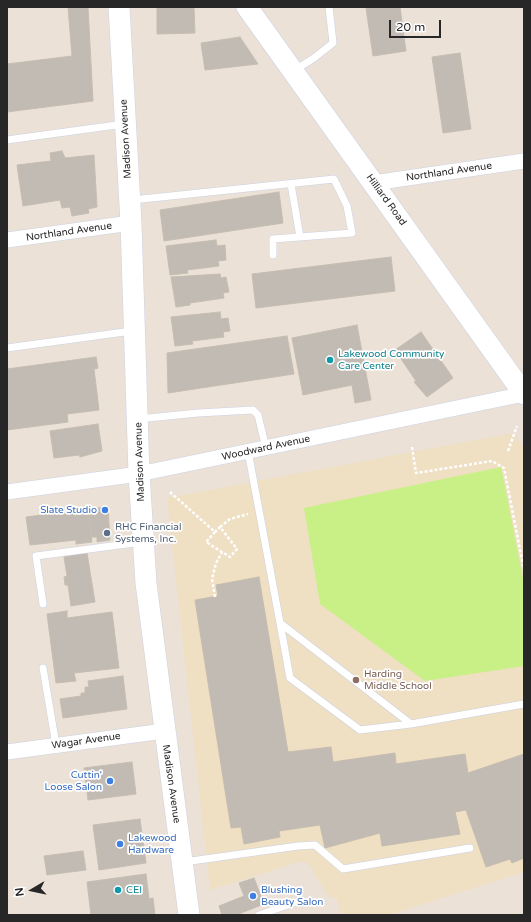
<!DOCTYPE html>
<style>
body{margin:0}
#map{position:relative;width:531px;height:922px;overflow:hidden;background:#ebe1d6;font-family:"Varela Round",sans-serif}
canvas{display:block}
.frame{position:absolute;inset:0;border:8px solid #272727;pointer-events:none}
.north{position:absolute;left:12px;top:870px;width:40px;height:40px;-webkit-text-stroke:3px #fff;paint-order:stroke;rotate:261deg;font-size:11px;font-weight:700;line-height:16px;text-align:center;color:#272727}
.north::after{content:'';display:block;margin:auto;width:14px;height:18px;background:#272727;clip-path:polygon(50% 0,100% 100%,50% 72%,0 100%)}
.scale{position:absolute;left:389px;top:20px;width:52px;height:18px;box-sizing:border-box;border:2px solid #272727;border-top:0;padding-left:5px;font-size:12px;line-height:14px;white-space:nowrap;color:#272727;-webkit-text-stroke:3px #fff;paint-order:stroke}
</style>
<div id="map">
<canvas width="531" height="922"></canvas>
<div class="frame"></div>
<div class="north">N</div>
<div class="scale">20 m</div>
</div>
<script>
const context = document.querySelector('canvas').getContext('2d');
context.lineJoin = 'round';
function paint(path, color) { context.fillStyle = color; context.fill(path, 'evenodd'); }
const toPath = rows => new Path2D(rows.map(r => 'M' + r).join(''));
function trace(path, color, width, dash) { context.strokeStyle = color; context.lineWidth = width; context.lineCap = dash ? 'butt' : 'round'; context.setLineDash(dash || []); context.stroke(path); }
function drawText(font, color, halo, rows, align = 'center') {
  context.font = font + ' "Varela Round",sans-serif'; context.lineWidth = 3.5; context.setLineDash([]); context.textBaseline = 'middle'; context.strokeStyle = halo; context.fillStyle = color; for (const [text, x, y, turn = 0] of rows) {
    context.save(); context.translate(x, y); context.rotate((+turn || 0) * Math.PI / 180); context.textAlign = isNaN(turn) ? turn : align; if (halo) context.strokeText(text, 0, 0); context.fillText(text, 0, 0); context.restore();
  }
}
paint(toPath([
 [513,433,524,448,524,872,392,914,341,915,337,899,329,897,307,862,299,862,210,890,167,498]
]), '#efdfc3');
paint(toPath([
 [501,467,524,584,524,666,425,681,320,604,304,508]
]), '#c9f087');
const building = toPath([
 [68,7,88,7,93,101,7,112,7,64,72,56,68,7],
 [157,7,194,7,195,33,157,34,157,7],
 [375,7,400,7,406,51,373,56,366,8,375,7],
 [240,37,258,64,205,70,201,43,240,37],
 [460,53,471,129,443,133,432,57,460,53],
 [62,151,65,158,94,155,97,207,88,209,89,213,72,216,70,207,62,208,60,200,23,206,17,165,51,161,50,153,62,151],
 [279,192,283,223,164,241,160,210,279,192],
 [216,240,217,246,225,245,226,260,218,261,219,266,187,270,188,273,170,275,166,246,216,240],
 [391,257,395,291,256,308,252,274,391,257],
 [220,274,221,278,226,277,229,292,223,293,224,298,190,303,190,305,176,307,171,277,220,274],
 [220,312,221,319,228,318,230,331,223,332,224,337,192,341,193,344,175,346,171,317,220,312],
 [357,325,371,400,355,403,352,385,303,395,292,338,357,325],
 [421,332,453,378,427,397,414,382,416,381,395,350,421,332],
 [287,336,294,374,168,393,167,353,287,336],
 [96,357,98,368,94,369,99,410,67,414,68,422,7,430,7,369,96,357],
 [98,424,102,451,80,457,79,455,54,458,50,431,98,424],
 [108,507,110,540,97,542,97,537,91,537,88,509,108,507],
 [88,509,92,542,76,544,76,540,30,545,26,517,88,509],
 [87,553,95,602,71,606,68,585,65,585,64,577,67,576,64,557,87,553],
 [259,577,288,752,331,747,333,762,395,753,396,764,465,754,468,773,524,754,524,858,512,863,510,859,486,867,466,810,455,812,460,834,382,846,380,833,325,848,320,825,279,831,280,837,244,844,241,827,231,828,195,600,218,596,216,585,259,577],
 [67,611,67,618,112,612,119,668,74,673,76,681,56,683,47,614,67,611],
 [123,676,127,709,63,718,60,699,81,696,81,693,85,693,85,687,89,687,88,681,123,676],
 [132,762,136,794,88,800,84,768,132,762],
 [140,819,146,863,99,870,93,825,140,819],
 [83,851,86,870,47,875,44,856,83,851],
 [146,874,149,899,153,898,155,915,91,915,87,882,146,874],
 [254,878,264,904,236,915,222,915,219,906,244,896,239,883,254,878]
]);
paint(building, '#c2bbb4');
trace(building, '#c6bdb0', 1);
const lane = toPath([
 [295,70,314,58,333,43,329,7],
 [7,140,124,124],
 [291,184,300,237],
 [132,200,334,179,347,206,352,233,273,239,273,255],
 [7,348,132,331],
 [138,419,198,413,253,410,258,415,266,448],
 [248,451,280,623,411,724,524,704],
 [43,604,36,556,142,542],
 [280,623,290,678,360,730,411,724],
 [43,668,56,745],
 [184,862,298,846,315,845,343,869,470,848],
 [259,915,302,900]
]);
const street = toPath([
 [373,183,524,161],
 [7,240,131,223],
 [7,492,139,474,524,394],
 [7,752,164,731]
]);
const secondary = toPath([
 [119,7,131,223,139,474,146,583,189,915],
 [247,7,524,394]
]);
trace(lane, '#ccd1e2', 8);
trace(street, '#ccd1e2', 16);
trace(secondary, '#ccd1e2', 22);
trace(toPath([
 [412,447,416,473,492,461,504,468,524,570],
 [508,451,517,426],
 [170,492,215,532,206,542,230,557,237,549,220,527,215,532],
 [220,527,230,519,248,514],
 [215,597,212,579,216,563,222,552]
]), '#fff', 2.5, [3, 2]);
trace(lane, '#fff', 7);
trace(street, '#fff', 15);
trace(secondary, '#fff', 21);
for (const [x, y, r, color] of [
 [330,360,4,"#0f9aa8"],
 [105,510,4,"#3f7fe0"],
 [107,533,4,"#5c6f8a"],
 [356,680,4,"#8d6e63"],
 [110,781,4,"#3f7fe0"],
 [120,844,4,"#3f7fe0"],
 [118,890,4,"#0f9aa8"],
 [253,896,4,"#3f7fe0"]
]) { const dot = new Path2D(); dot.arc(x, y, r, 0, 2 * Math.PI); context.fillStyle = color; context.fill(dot); trace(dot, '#fff', 1.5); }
drawText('10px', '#272727', '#fff', [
 ["Madison Avenue",126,139,-93],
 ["Northland Avenue",449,172,-8],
 ["Hilliard Road",386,200,54],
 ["Northland Avenue",69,232,-8],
 ["Woodward Avenue",266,448,-12],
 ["Madison Avenue",140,462,-92],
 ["Wagar Avenue",86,741,-8],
 ["Madison Avenue",171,784,82]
]);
drawText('10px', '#0d838f', '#fff', [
 ["Lakewood Community",338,354],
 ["Care Center",338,366],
 ["CEI",126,890]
], 'left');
drawText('10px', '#366cbe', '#fff', [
 ["Slate Studio",97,510],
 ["Cuttin'",102,775],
 ["Loose Salon",102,787],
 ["Lakewood",128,838,"left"],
 ["Hardware",128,850,"left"],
 ["Blushing",261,890,"left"],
 ["Beauty Salon",261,902,"left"]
], 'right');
drawText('10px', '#4e5e75', '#fff', [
 ["RHC Financial",115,527],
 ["Systems, Inc.",115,539]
], 'left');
drawText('10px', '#785e54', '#fff', [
 ["Harding",364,674],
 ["Middle School",364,686]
], 'left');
</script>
